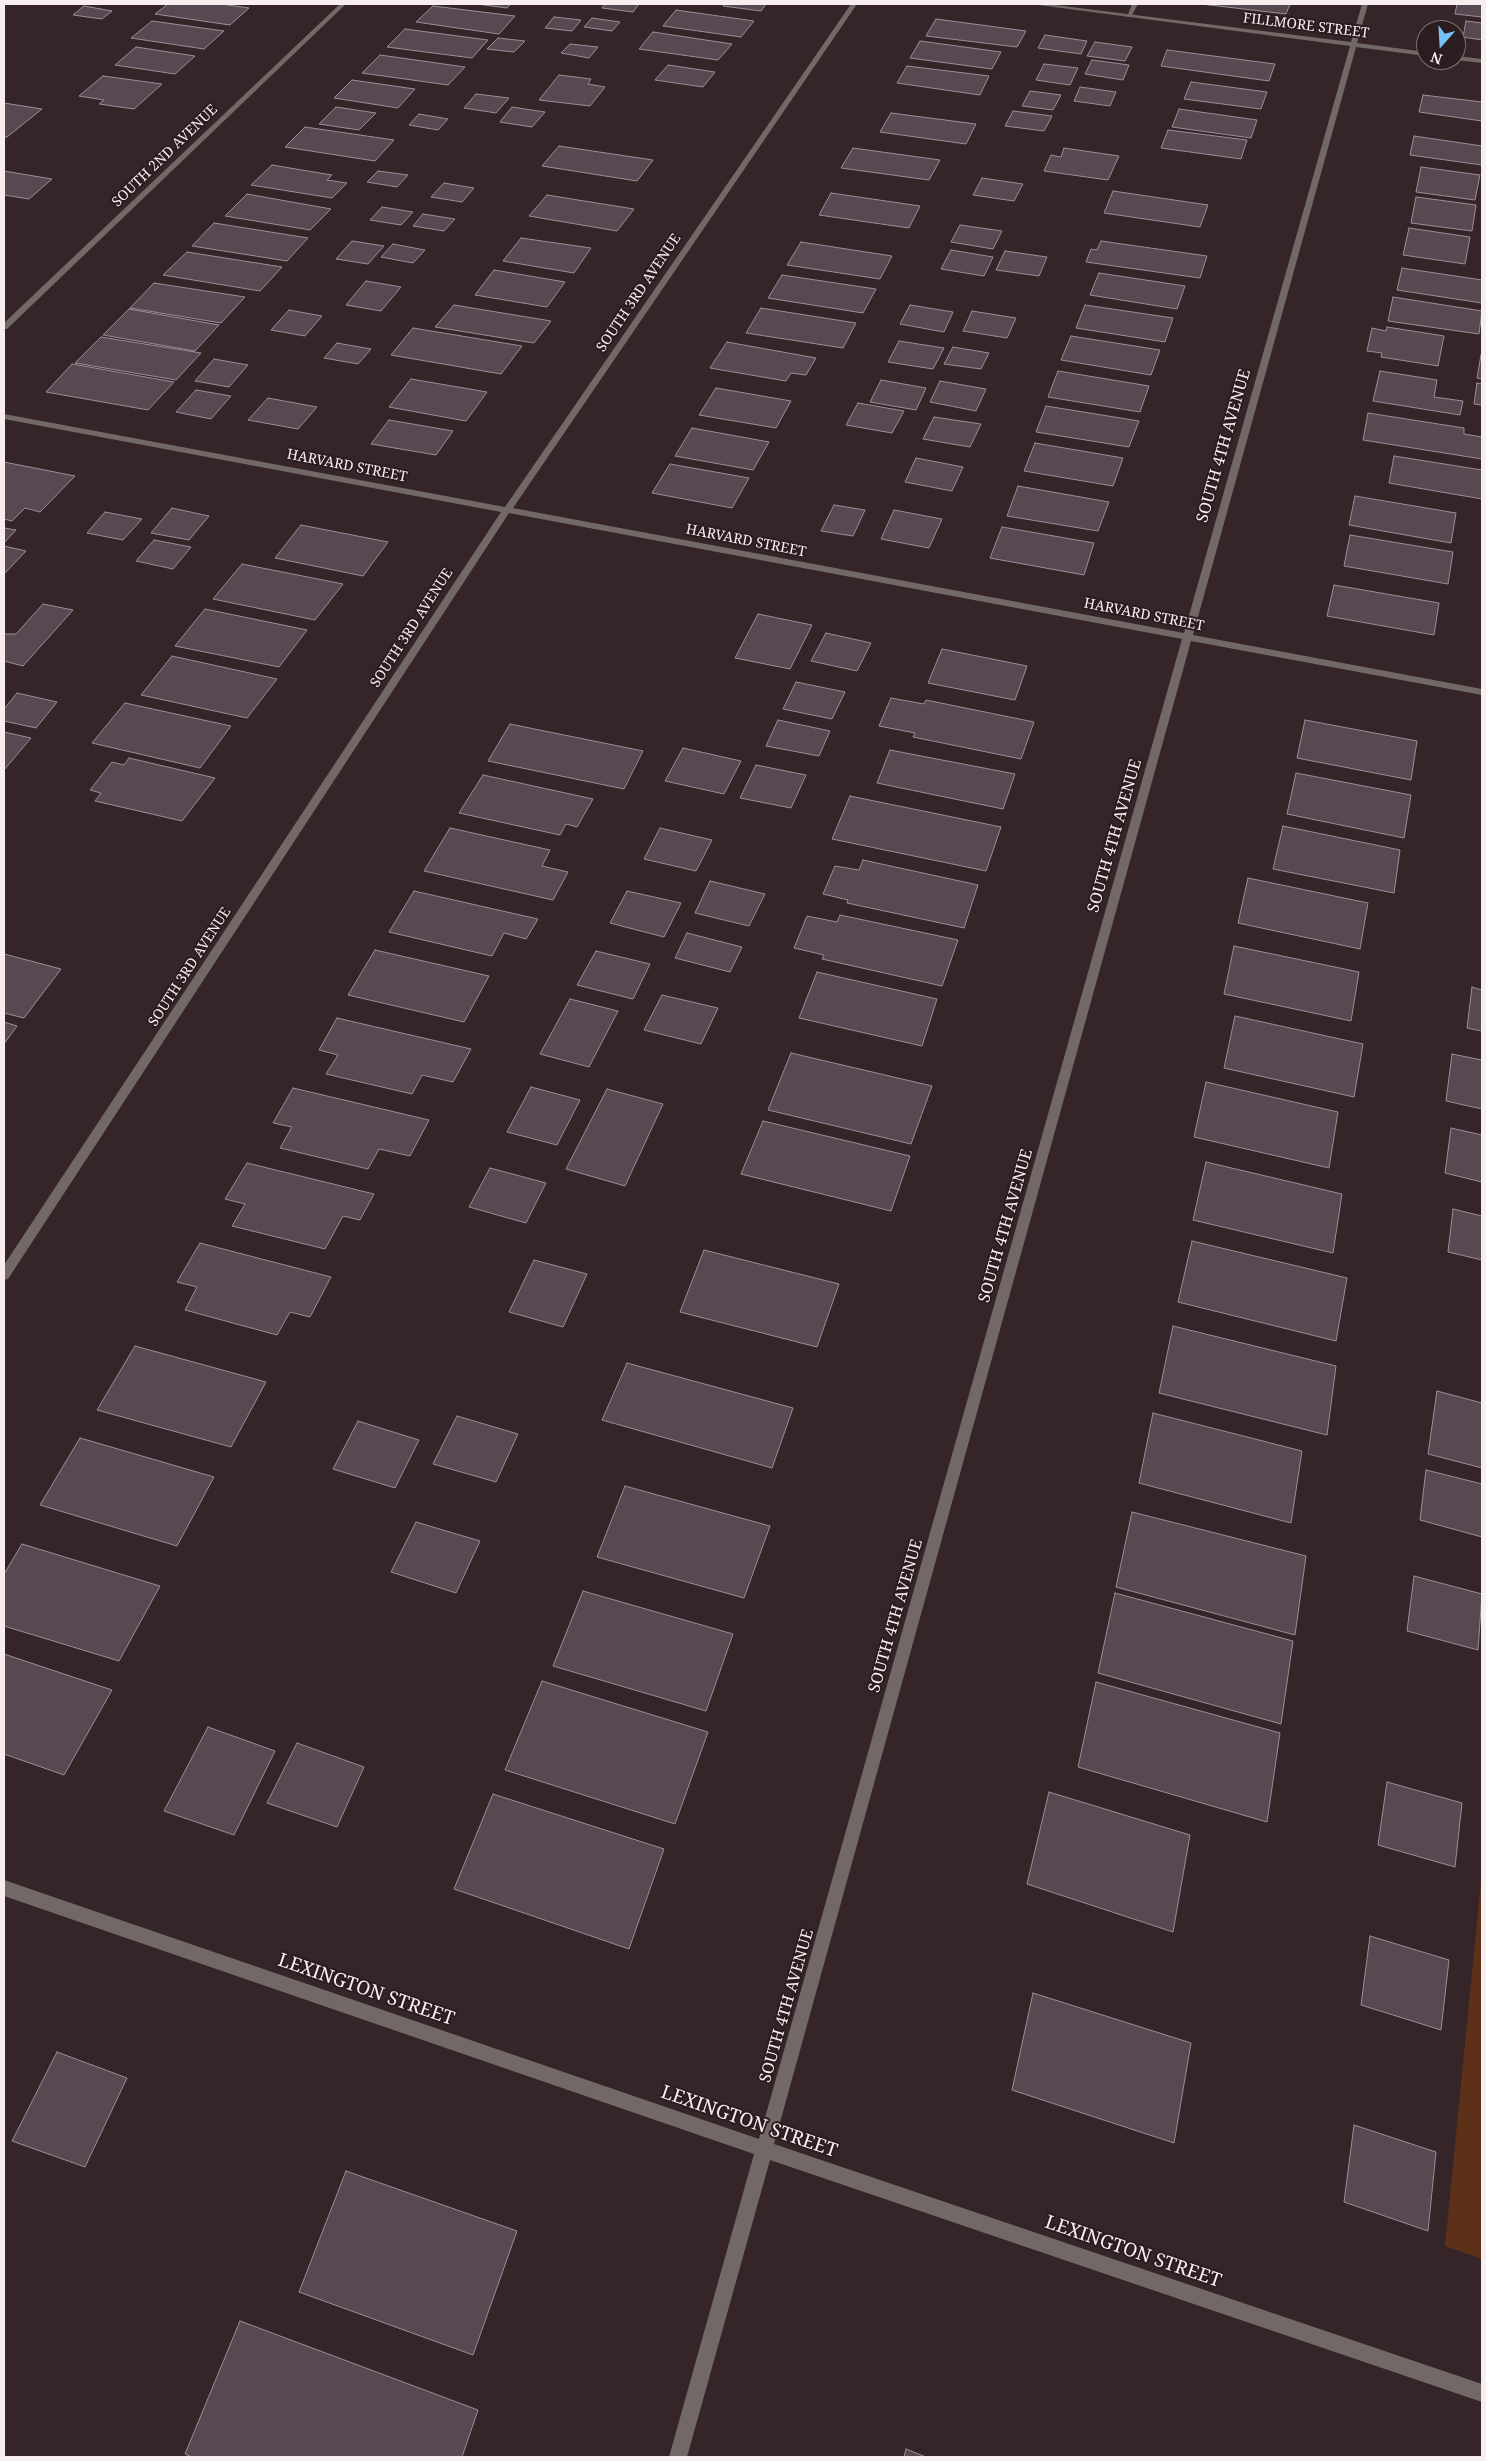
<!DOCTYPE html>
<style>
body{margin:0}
#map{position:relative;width:1486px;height:2461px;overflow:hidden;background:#352529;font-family:"Noto Serif",serif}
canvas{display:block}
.frame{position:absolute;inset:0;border:5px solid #f8edef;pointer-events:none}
.north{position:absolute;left:1416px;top:20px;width:50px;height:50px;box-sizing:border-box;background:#2b1c20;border:1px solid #7d7073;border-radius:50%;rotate:199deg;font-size:14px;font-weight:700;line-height:20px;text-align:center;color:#f8edef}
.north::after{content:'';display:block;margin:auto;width:18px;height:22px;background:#75c0f6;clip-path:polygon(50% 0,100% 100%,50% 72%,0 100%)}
</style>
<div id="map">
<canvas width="1486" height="2461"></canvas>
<div class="frame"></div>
<div class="north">N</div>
</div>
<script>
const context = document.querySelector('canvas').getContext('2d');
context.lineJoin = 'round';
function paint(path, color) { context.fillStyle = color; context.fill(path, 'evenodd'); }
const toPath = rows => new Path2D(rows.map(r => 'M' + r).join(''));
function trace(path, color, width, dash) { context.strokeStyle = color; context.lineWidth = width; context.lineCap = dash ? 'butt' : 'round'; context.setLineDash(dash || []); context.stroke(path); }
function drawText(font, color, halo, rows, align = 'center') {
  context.font = font + ' "Noto Serif",serif'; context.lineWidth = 4; context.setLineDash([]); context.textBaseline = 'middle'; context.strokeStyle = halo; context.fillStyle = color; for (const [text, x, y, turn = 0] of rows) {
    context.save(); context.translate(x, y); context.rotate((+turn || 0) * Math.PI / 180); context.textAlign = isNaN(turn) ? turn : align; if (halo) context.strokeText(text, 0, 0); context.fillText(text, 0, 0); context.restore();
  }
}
paint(toPath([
 [1482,1871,1482,2259,1445,2246]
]), '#5c3118');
const building = toPath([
 [168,4,221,4,249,8,230,25,155,14,168,4],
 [477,4,511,4,507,8,477,4],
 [605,4,639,4,633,12,602,8,605,4],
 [724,4,766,4,761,11,723,6,724,4],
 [1201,4,1290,4,1286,14,1201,4],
 [1457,4,1482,4,1482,17,1455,14,1457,4],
 [84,6,112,11,102,19,73,15,84,6],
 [433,6,515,16,499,34,416,22,433,6],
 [676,10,754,21,741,37,663,26,676,10],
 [554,17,581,20,572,31,545,28,554,17],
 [592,18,620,22,612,31,584,27,592,18],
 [936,19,1026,31,1017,47,926,36,936,19],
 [152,21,224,31,204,49,131,38,152,21],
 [1466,21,1482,23,1482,40,1463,37,1466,21],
 [405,29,488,40,472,58,387,47,405,29],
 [653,32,732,44,718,60,639,49,653,32],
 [1045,35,1087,41,1081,54,1038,48,1045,35],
 [498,38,525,41,514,52,487,49,498,38],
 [920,41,1001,52,992,69,910,58,920,41],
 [1095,42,1132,47,1125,61,1087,56,1095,42],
 [570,44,598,47,589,58,561,53,570,44],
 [136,47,195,56,175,74,115,65,136,47],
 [1167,50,1275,64,1269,81,1161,66,1167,50],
 [380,55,465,67,448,85,362,73,380,55],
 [1092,60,1129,65,1123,80,1085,74,1092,60],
 [1044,64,1078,68,1070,85,1036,80,1044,64],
 [668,65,715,72,703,87,655,80,668,65],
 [907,66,989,76,980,95,897,83,907,66],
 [559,75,591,79,588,84,605,87,590,106,539,100,559,75],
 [103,76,162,84,134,109,99,104,104,100,79,96,103,76],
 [352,80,415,89,398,108,334,98,352,80],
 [1191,82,1267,92,1261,109,1184,99,1191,82],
 [1080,87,1116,92,1110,106,1074,101,1080,87],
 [1030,91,1061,95,1053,110,1022,106,1030,91],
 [476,94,509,98,496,113,464,108,476,94],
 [1423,95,1482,102,1482,121,1419,112,1423,95],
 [4,103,42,109,7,137,4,137,4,103],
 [336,107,376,113,359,130,319,124,336,107],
 [512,107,545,112,532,127,500,122,512,107],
 [1179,109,1257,120,1251,138,1172,127,1179,109],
 [1013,111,1052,116,1044,131,1005,126,1013,111],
 [891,113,976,124,966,144,880,132,891,113],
 [419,114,448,119,438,130,409,125,419,114],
 [305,127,394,140,375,161,285,147,305,127],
 [1168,130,1247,140,1241,159,1161,148,1168,130],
 [1414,136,1482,146,1482,165,1410,155,1414,136],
 [559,146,653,160,637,181,542,166,559,146],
 [853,148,940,160,929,180,841,168,853,148],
 [1064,148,1119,156,1108,180,1044,171,1051,155,1061,157,1064,148],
 [272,165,332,175,327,180,347,183,332,198,251,185,272,165],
 [1421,167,1480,175,1475,200,1416,192,1421,167],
 [4,171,52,179,29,199,4,195,4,171],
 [378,171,408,175,397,187,367,182,378,171],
 [982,178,1023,184,1014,201,973,195,982,178],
 [444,183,474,188,462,202,431,197,444,183],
 [1113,191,1208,205,1200,227,1104,213,1113,191],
 [831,193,920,206,909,228,819,215,831,193],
 [247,194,331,209,310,230,225,216,247,194],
 [547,195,634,209,617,231,529,216,547,195],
 [1416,197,1476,205,1472,231,1411,223,1416,197],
 [382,207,413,212,401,225,370,220,382,207],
 [423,214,455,219,444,231,413,226,423,214],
 [214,223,308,238,287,261,192,246,214,223],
 [960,225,1002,231,993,249,951,242,960,225],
 [1409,228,1470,237,1465,264,1403,255,1409,228],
 [521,238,591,248,574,273,503,261,521,238],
 [352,241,384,246,368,264,336,259,352,241],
 [1101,241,1207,256,1200,278,1086,262,1091,249,1097,250,1101,241],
 [801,242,892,256,880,279,787,265,801,242],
 [393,244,425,250,413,263,381,257,393,244],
 [951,250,993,257,984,276,941,269,951,250],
 [1005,251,1047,257,1039,276,996,270,1005,251],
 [187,252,282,267,260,291,163,275,187,252],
 [1402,268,1482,280,1482,303,1397,290,1402,268],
 [494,270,565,282,547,307,475,295,494,270],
 [1099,273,1185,286,1177,309,1090,295,1099,273],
 [782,275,876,289,863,313,768,298,782,275],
 [366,281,401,287,381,311,346,305,366,281],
 [154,283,245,297,221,323,130,308,154,283],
 [1393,297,1482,311,1479,334,1388,321,1393,297],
 [454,305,551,321,534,343,435,327,454,305],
 [910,305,953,312,944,332,900,324,910,305],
 [1085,305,1173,318,1165,342,1076,328,1085,305],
 [761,308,856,323,843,348,746,333,761,308],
 [129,309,219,325,195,351,103,335,129,309],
 [289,310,322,316,305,336,271,330,289,310],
 [972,311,1016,318,1007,338,963,331,972,311],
 [1387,327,1444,336,1438,366,1381,357,1382,353,1367,351,1372,328,1386,331,1387,327],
 [413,328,522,346,501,374,391,355,413,328],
 [1071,336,1160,350,1151,375,1061,360,1071,336],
 [101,337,201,353,176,380,75,363,101,337],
 [899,341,944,348,933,369,888,362,899,341],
 [727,342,816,358,806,375,791,373,786,381,710,368,727,342],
 [337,343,371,349,358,364,324,358,337,343],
 [953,347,989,353,981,369,944,364,953,347],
 [1481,355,1482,355,1482,379,1477,378,1481,355],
 [214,359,248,365,229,387,195,381,214,359],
 [72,364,174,382,148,410,46,392,72,364],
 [1058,371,1149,386,1140,412,1048,397,1058,371],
 [1380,371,1437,380,1434,397,1463,401,1460,415,1373,401,1380,371],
 [411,379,487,392,466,421,389,407,411,379],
 [881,380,926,388,916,410,870,402,881,380],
 [940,381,986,389,976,411,930,402,940,381],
 [1477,383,1482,384,1482,405,1474,404,1477,383],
 [716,388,791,401,776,428,699,415,716,388],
 [196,390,231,396,211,419,176,412,196,390],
 [268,398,317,407,298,429,248,420,268,398],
 [858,403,904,411,892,433,846,425,858,403],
 [1046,406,1139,421,1129,447,1036,432,1046,406],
 [1368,413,1464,428,1464,434,1482,437,1482,459,1363,440,1368,413],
 [934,417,981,424,970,447,923,439,934,417],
 [389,420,453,431,436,455,371,444,389,420],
 [692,428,769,442,753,470,675,456,692,428],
 [1035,443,1123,458,1113,486,1024,471,1035,443],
 [1394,456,1482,470,1482,499,1389,483,1394,456],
 [916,458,963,467,952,491,905,482,916,458],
 [4,462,75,476,40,512,25,508,12,521,4,519,4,462],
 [670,464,749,478,732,508,652,493,670,464],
 [1018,486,1109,502,1098,531,1007,516,1018,486],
 [1355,496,1456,513,1451,543,1349,525,1355,496],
 [834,505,865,510,853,536,821,531,834,505],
 [172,508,209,516,189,540,151,533,172,508],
 [894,510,942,519,929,548,881,539,894,510],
 [105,512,142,519,123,540,87,533,105,512],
 [301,525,388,542,363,576,275,558,301,525],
 [1002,527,1094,543,1084,575,990,558,1002,527],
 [4,528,16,530,4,543,4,528],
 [1350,535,1453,552,1448,584,1344,566,1350,535],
 [154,540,191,547,173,569,136,561,154,540],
 [4,546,26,551,5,573,4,573,4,546],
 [242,564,343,584,315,620,213,599,242,564],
 [1334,585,1439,603,1434,635,1327,616,1334,585],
 [43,604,73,610,23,666,4,661,4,634,16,634,43,604],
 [205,609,307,630,279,667,175,646,205,609],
 [758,614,812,625,790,669,735,658,758,614],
 [826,633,871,643,857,671,811,661,826,633],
 [942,649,1027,666,1015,700,928,683,942,649],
 [172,656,277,679,247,718,141,695,172,656],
 [796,682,845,692,832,719,783,709,796,682],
 [17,693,57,702,36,728,4,721,4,709,17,693],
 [891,698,924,704,926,700,1034,722,1021,759,913,737,915,733,879,726,891,698],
 [125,703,231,726,200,768,92,743,125,703],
 [778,720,830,731,819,756,766,746,778,720],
 [1305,720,1417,741,1411,780,1297,758,1305,720],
 [510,724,643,751,624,789,488,761,510,724],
 [4,732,31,738,4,770,4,732],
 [683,748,741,761,724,794,665,781,683,748],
 [890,750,1015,774,1003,809,877,783,890,750],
 [129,758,215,778,182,821,95,801,101,793,90,790,112,762,124,765,129,758],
 [756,765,806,775,791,808,740,798,756,765],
 [1296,773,1411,795,1404,838,1287,814,1296,773],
 [483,775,593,799,577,827,566,824,560,835,459,813,483,775],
 [850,796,1001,827,986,871,832,839,850,796],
 [1283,826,1400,850,1394,893,1273,869,1283,826],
 [450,828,550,850,542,866,568,872,553,900,424,871,450,828],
 [660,828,712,840,696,871,644,859,660,828],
 [863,860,978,885,964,928,847,903,848,900,823,894,835,866,859,870,863,860],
 [1248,878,1368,903,1360,949,1238,923,1248,878],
 [710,881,765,894,749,926,695,913,710,881],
 [414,891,538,919,526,939,504,933,492,956,389,932,414,891],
 [627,891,681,903,664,937,610,923,627,891],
 [840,915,958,940,942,986,822,959,824,955,794,948,807,916,837,922,840,915],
 [687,933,742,947,730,972,675,958,687,933],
 [1234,946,1359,972,1351,1021,1224,994,1234,946],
 [375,950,489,976,464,1022,348,995,375,950],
 [596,951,650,964,633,999,577,985,596,951],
 [4,954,61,969,24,1018,4,1013,4,954],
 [817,972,937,999,922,1046,799,1018,817,972],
 [1472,987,1482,990,1482,1031,1467,1028,1472,987],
 [662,995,718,1008,701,1044,644,1030,662,995],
 [570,999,618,1011,589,1067,540,1054,570,999],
 [1235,1016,1363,1044,1354,1097,1224,1068,1235,1016],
 [337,1018,471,1049,453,1082,422,1075,412,1094,326,1074,338,1055,319,1050,337,1018],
 [4,1022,17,1026,4,1044,4,1022],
 [791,1053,932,1086,911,1144,768,1110,791,1053],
 [1452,1054,1482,1060,1482,1109,1446,1101,1452,1054],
 [1206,1082,1338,1112,1329,1168,1194,1137,1206,1082],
 [531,1087,580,1100,557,1145,507,1132,531,1087],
 [293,1088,429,1120,410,1156,379,1149,368,1169,280,1148,292,1127,273,1123,293,1088],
 [607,1089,663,1104,625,1186,566,1169,607,1089],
 [763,1121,910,1156,891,1211,741,1174,763,1121],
 [1451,1128,1482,1135,1482,1182,1445,1173,1451,1128],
 [1206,1162,1342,1194,1333,1253,1193,1220,1206,1162],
 [247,1163,374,1194,360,1220,343,1216,325,1249,232,1226,245,1204,225,1199,247,1163],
 [490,1168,546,1183,526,1223,469,1207,490,1168],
 [1453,1209,1482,1216,1482,1260,1448,1252,1453,1209],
 [1192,1241,1347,1278,1336,1341,1178,1302,1192,1241],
 [200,1243,331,1277,310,1317,290,1312,277,1335,185,1310,197,1287,177,1282,200,1243],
 [704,1250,839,1284,817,1347,680,1312,704,1250],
 [534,1260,587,1274,563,1327,509,1312,534,1260],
 [1173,1326,1336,1366,1327,1435,1159,1393,1173,1326],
 [135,1346,266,1382,231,1447,97,1410,135,1346],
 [627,1363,793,1408,772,1468,602,1420,627,1363],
 [1437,1391,1482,1403,1482,1468,1428,1454,1437,1391],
 [1153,1413,1302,1451,1291,1523,1139,1483,1153,1413],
 [457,1416,518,1434,496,1482,433,1464,457,1416],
 [358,1421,419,1440,395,1488,333,1469,358,1421],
 [80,1438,214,1477,177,1546,40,1505,80,1438],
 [1426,1470,1482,1484,1482,1537,1420,1520,1426,1470],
 [625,1486,770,1526,744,1598,597,1557,625,1486],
 [1132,1512,1306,1556,1295,1635,1116,1587,1132,1512],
 [416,1522,480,1541,456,1593,391,1572,416,1522],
 [22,1544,160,1586,119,1661,4,1626,4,1574,22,1544],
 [1414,1576,1482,1594,1478,1650,1407,1631,1414,1576],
 [583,1591,733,1634,706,1711,553,1666,583,1591],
 [1115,1593,1293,1641,1281,1724,1098,1673,1115,1593],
 [4,1654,112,1690,64,1775,4,1754,4,1654],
 [542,1681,708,1732,675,1824,505,1770,542,1681],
 [1096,1682,1280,1733,1267,1822,1078,1767,1096,1682],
 [208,1727,275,1751,234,1835,164,1811,208,1727],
 [297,1743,364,1767,337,1827,267,1803,297,1743],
 [1387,1782,1462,1803,1455,1867,1378,1845,1387,1782],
 [1049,1792,1190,1835,1173,1932,1027,1884,1049,1792],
 [493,1794,664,1849,629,1949,454,1889,493,1794],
 [1370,1936,1449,1960,1441,2030,1361,2005,1370,1936],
 [1033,1993,1191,2043,1174,2143,1012,2090,1033,1993],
 [57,2052,127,2078,85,2167,12,2141,57,2052],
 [1354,2125,1436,2152,1428,2231,1344,2202,1354,2125],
 [346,2171,517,2231,473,2355,299,2292,346,2171],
 [240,2321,478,2410,462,2457,192,2457,185,2454,240,2321],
 [906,2449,926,2457,904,2457,906,2449]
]);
paint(building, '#574852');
trace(building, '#9d8d98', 1);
paint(toPath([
 [1132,4,1138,4,1131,17,1127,17,1132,4]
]), '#716867');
paint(toPath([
 [340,4,346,4,7,329,4,329,4,323,340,4],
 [851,4,857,4,513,508,1184,633,1350,46,1031,4,1047,4,1351,42,1362,4,1368,4,1357,43,1426,52,1426,56,1356,47,1193,635,1482,689,1482,695,1191,641,774,2144,1482,2384,1482,2402,770,2160,687,2457,669,2457,754,2154,4,1896,4,1880,759,2139,1182,639,509,513,8,1279,4,1280,4,1265,501,512,4,419,4,414,505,507,851,4],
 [1456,56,1482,59,1482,63,1456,60,1456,56]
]), '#716867');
drawText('14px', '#f8edef', '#2b1c20', [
 ["FILLMORE STREET",1306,26,7],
 ["SOUTH 2ND AVENUE",165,156,-44],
 ["SOUTH 3RD AVENUE",639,293,-56],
 ["HARVARD STREET",347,466,11],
 ["HARVARD STREET",746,541,11],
 ["HARVARD STREET",1144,615,11],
 ["SOUTH 3RD AVENUE",412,628,-57],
 ["SOUTH 3RD AVENUE",190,967,-57]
]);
drawText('16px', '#f8edef', '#2b1c20', [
 ["SOUTH 4TH AVENUE",1224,446,-74],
 ["SOUTH 4TH AVENUE",1115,836,-74],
 ["SOUTH 4TH AVENUE",1006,1226,-74],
 ["SOUTH 4TH AVENUE",896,1616,-74],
 ["SOUTH 4TH AVENUE",787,2006,-74]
]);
drawText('19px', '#f8edef', '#2b1c20', [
 ["LEXINGTON STREET",366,1990,19],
 ["LEXINGTON STREET",749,2122,19],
 ["LEXINGTON STREET",1133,2252,19]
]);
</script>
